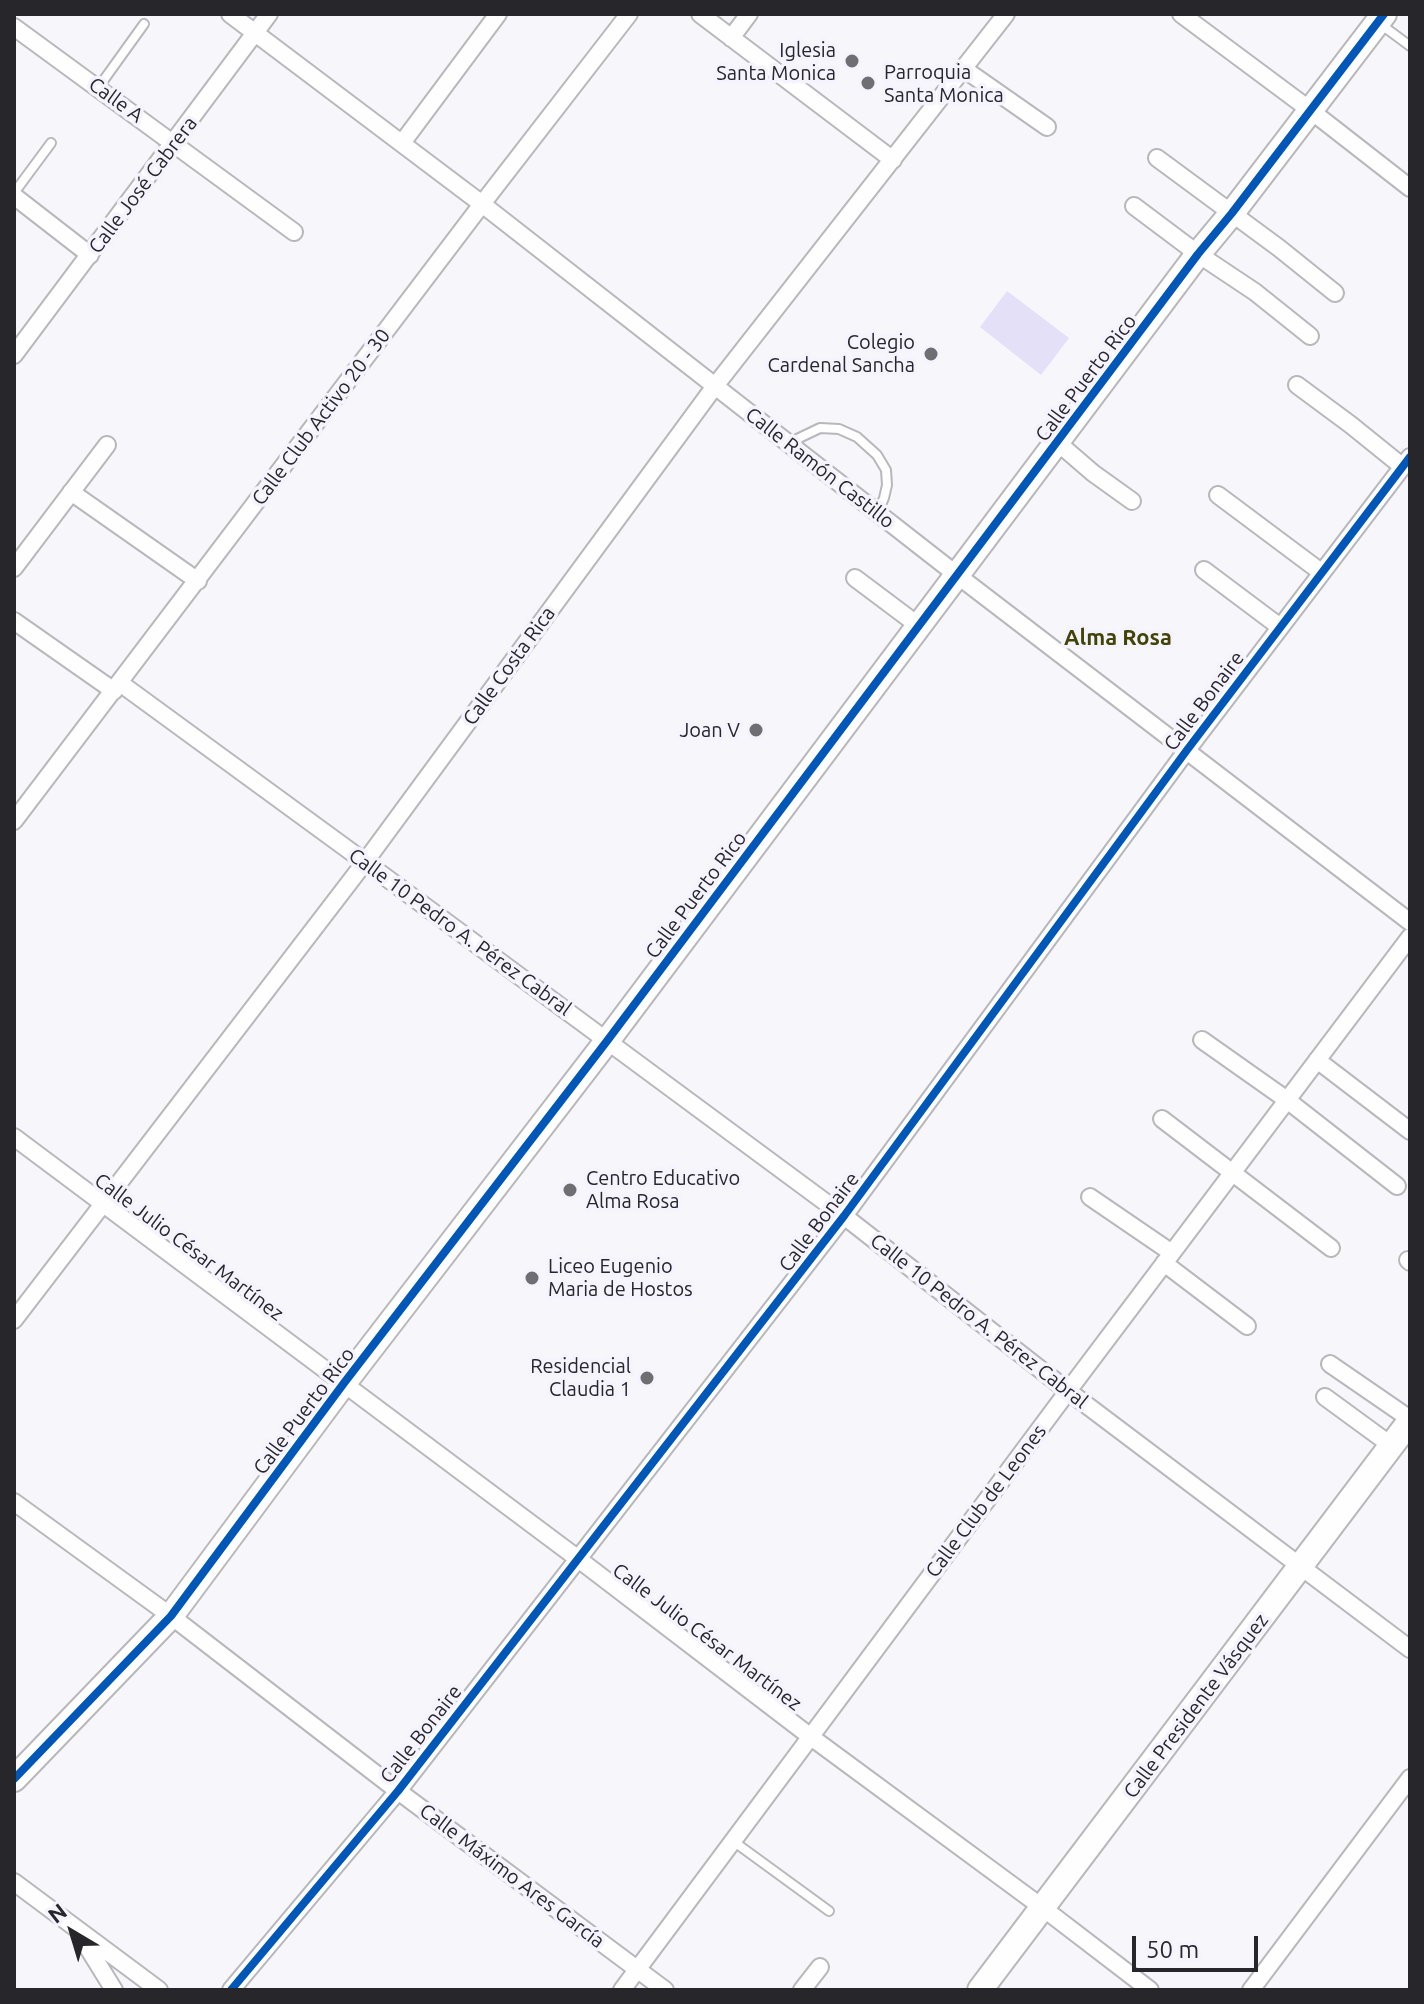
<!DOCTYPE html>
<meta charset="utf-8">
<style>
body{margin:0}
#map{position:relative;width:1424px;height:2004px;overflow:hidden;background:#f6f6fb;font-family:Ubuntu,sans-serif}
canvas{display:block}
.frame{position:absolute;inset:0;border:16px solid #27262a;pointer-events:none}
.north{position:absolute;left:32px;top:1892px;width:80px;height:80px;-webkit-text-stroke:6px #f4f3fe;paint-order:stroke;rotate:322deg;font-size:22px;font-weight:700;line-height:32px;text-align:center;color:#27262a}
.north::after{content:'';display:block;margin:auto;width:28px;height:36px;background:#27262a;clip-path:polygon(50% 0,100% 100%,50% 72%,0 100%)}
.scale{position:absolute;left:1132px;top:1936px;width:126px;height:36px;box-sizing:border-box;border:4px solid #27262a;border-top:0;padding-left:10px;font-size:24px;line-height:28px;white-space:nowrap;color:#27262a;-webkit-text-stroke:6px #f4f3fe;paint-order:stroke}
</style>
<div id="map">
<canvas width="1424" height="2004"></canvas>
<div class="frame"></div>
<div class="north">N</div>
<div class="scale">50 m</div>
</div>
<script>
const context = document.querySelector('canvas').getContext('2d');
context.lineJoin = 'round';
function paint(path, color) { context.fillStyle = color; context.fill(path, 'evenodd'); }
const toPath = rows => new Path2D(rows.map(r => 'M' + r).join(''));
function trace(path, color, width, dash) { context.strokeStyle = color; context.lineWidth = width; context.lineCap = dash ? 'butt' : 'round'; context.setLineDash(dash || []); context.stroke(path); }
function drawText(font, color, halo, rows, align = 'center') {
  context.font = font + ' Ubuntu,sans-serif'; context.lineWidth = 7; context.setLineDash([]); context.textBaseline = 'middle'; context.strokeStyle = halo; context.fillStyle = color; for (const [text, x, y, turn = 0] of rows) {
    context.save(); context.translate(x, y); context.rotate((+turn || 0) * Math.PI / 180); context.textAlign = isNaN(turn) ? turn : align; if (halo) context.strokeText(text, 0, 0); context.fillText(text, 0, 0); context.restore();
  }
}
paint(toPath([
 [1007,291,1069,338,1041,375,980,327]
]), '#e3e0f8');
const lane = toPath([
 [1379,23,1410,46],
 [98,88,144,24],
 [14,193,51,143],
 [791,445,797,439,820,428,839,429,857,437,877,455,886,470,887,485,884,498,878,512],
 [733,1841,829,1911]
]);
const street = toPath([
 [230,14,482,204,957,575,1410,922],
 [700,14,893,160],
 [1181,14,1310,110,1410,188],
 [14,27,294,232],
 [731,38,749,14],
 [964,69,1047,127],
 [402,143,498,14],
 [1157,158,1279,248,1335,293],
 [14,196,90,255],
 [1134,206,1198,254,1255,292,1310,336],
 [14,355,269,14],
 [1297,385,1351,425,1403,467],
 [1057,442,1093,473,1132,501],
 [71,492,198,581],
 [1218,495,1321,572],
 [14,568,107,445],
 [1204,570,1280,627],
 [855,578,919,626],
 [14,621,114,691],
 [120,683,365,862,844,1216,1068,1391,1410,1649],
 [14,821,482,204,629,14],
 [1202,1040,1287,1100,1397,1186],
 [1317,1060,1410,1131],
 [1162,1119,1331,1248],
 [14,1137,577,1558,811,1737,1043,1908,1150,1990],
 [1090,1197,1172,1253],
 [1408,1260,1410,1262],
 [1164,1263,1247,1326],
 [14,1320,365,862,715,386,1006,14],
 [1330,1364,1410,1419],
 [1325,1397,1392,1446],
 [14,1502,171,1616,398,1791,665,1990],
 [14,1882,159,1990],
 [80,1935,114,1990],
 [231,1990,398,1791,844,1216,1187,750,1410,457],
 [622,1990,1068,1391,1410,937],
 [802,1990,820,1967],
 [1251,1990,1410,1778]
]);
const secondary = toPath([
 [14,1779,171,1616,344,1383,607,1041,1198,254,1232,213,1384,14],
 [980,1990,1410,1421]
]);
trace(lane, '#b8b8bc', 12);
trace(street, '#b8b8bc', 20);
trace(secondary, '#b8b8bc', 28);
trace(lane, '#fefefe', 8);
trace(street, '#fefefe', 16);
trace(secondary, '#fefefe', 24);
trace(toPath([
 [14,1779,171,1616,344,1383,607,1041,1198,254,1232,213,1384,14],
 [231,1990,398,1791,844,1216,1187,750,1410,457]
]), '#0057b8', 8);
for (const [x, y, r, color] of [
 [852,61,8,"#6f6f73"],
 [868,83,8,"#6f6f73"],
 [931,354,8,"#6f6f73"],
 [756,730,8,"#6f6f73"],
 [570,1190,8,"#6f6f73"],
 [532,1278,8,"#6f6f73"],
 [647,1378,8,"#6f6f73"]
]) { const dot = new Path2D(); dot.arc(x, y, r, 0, 2 * Math.PI); context.fillStyle = color; context.fill(dot); trace(dot, '#f4f3fe', 3); }
drawText('20px', '#27262a', '#f4f3fe', [
 ["Iglesia",836,50],
 ["Santa Monica",836,73],
 ["Parroquia",884,72,"left"],
 ["Santa Monica",884,95,"left"],
 ["Colegio",915,342],
 ["Cardenal Sancha",915,365],
 ["Joan V",740,730],
 ["Centro Educativo",586,1178,"left"],
 ["Alma Rosa",586,1201,"left"],
 ["Liceo Eugenio",548,1266,"left"],
 ["Maria de Hostos",548,1289,"left"],
 ["Residencial",631,1366],
 ["Claudia 1",631,1389]
], 'right');
drawText('20px', '#27262a', '#f4f3fe', [
 ["Calle A",116,100,36],
 ["Calle José Cabrera",143,185,-53],
 ["Calle Puerto Rico",1086,378,-53],
 ["Calle Club Activo 20 - 30",321,417,-53],
 ["Calle Ramón Castillo",820,468,38],
 ["Calle Costa Rica",509,666,-54],
 ["Calle Bonaire",1204,701,-53],
 ["Calle Puerto Rico",696,895,-53],
 ["Calle 10 Pedro A. Pérez Cabral",460,932,36],
 ["Calle Bonaire",819,1222,-53],
 ["Calle Julio César Martínez",189,1247,37],
 ["Calle 10 Pedro A. Pérez Cabral",979,1321,38],
 ["Calle Puerto Rico",304,1411,-53],
 ["Calle Club de Leones",986,1501,-53],
 ["Calle Julio César Martínez",707,1637,37],
 ["Calle Presidente Vásquez",1196,1706,-53],
 ["Calle Bonaire",421,1734,-52],
 ["Calle Máximo Ares García",512,1876,37]
]);
drawText('bold 22px', '#414404', '#f4f3fe', [
 ["Alma Rosa",1118,638]
]);
</script>
